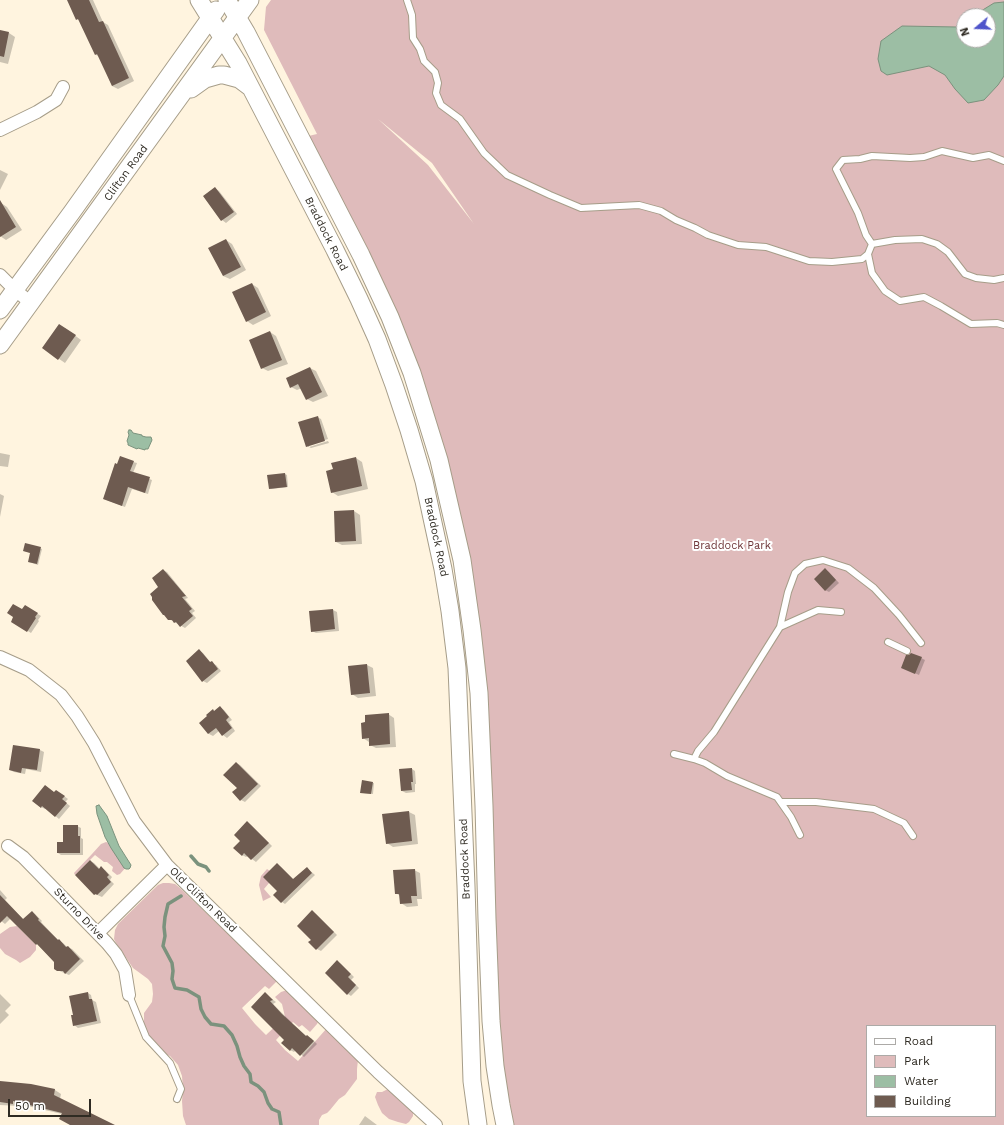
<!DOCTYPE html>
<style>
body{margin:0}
#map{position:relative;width:1004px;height:1125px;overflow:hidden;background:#fff4df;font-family:"Work Sans",sans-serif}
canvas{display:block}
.legend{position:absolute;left:866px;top:1025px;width:130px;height:92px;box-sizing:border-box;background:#fff;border:1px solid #acaaa7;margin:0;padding:5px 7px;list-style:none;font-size:12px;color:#2f2b23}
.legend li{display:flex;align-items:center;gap:8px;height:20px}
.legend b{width:20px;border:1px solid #acaaa7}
.north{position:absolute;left:956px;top:8px;width:40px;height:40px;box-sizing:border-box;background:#fff;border:1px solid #acaaa7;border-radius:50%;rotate:251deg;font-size:11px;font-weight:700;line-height:16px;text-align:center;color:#2f2b23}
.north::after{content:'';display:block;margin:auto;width:14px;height:18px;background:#4f54ca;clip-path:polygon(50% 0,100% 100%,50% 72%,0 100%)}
.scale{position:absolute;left:8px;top:1099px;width:83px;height:18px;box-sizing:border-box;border:2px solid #2f2b23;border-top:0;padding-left:5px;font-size:12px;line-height:14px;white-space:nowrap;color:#2f2b23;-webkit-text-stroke:3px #fff;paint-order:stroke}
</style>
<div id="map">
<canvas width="1004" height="1125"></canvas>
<ul class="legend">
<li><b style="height:5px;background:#fff"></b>Road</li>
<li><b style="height:11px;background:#dfbbbb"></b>Park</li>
<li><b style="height:11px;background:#9cbea4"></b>Water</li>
<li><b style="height:11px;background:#6e5b50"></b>Building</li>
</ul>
<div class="north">N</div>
<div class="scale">50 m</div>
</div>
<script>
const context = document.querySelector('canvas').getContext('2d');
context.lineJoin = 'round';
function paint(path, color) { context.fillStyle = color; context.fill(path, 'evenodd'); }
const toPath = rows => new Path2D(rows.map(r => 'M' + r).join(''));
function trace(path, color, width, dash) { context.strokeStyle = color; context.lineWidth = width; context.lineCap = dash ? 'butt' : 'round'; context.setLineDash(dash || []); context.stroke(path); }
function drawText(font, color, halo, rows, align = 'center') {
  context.font = font + ' "Work Sans",sans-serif'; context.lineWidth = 4; context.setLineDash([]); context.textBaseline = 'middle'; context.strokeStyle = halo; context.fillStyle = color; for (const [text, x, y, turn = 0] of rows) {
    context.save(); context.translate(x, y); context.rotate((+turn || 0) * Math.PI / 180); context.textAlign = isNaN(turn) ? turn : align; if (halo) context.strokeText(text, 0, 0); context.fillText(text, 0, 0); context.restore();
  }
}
paint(toPath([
 [271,0,1004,0,1004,1125,512,1125,495,1066,472,630,412,373,300,138,317,134,264,30,266,7],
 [964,16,988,16,988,40,964,40],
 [378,119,432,163,474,224,428,165],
 [867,1026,995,1026,995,1116,867,1116],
 [106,842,113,845,127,866,120,874,117,875,112,871,113,867,107,862,104,862,95,855,75,875,74,873,92,854,101,844],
 [267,869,270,871,269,883,264,889,271,897,263,901,259,885,261,876],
 [163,883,169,883,175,884,180,888,277,981,269,989,265,986,242,1008,255,1024,266,1035,285,1017,282,1004,275,997,281,992,287,990,319,1020,317,1024,310,1032,302,1025,299,1027,293,1022,276,1040,285,1050,298,1061,327,1028,358,1060,357,1069,357,1079,345,1095,339,1099,330,1110,327,1113,322,1115,319,1120,319,1125,186,1125,183,1116,182,1101,183,1089,182,1076,178,1065,170,1056,163,1053,150,1039,144,1027,144,1013,152,1002,153,994,152,984,148,979,133,968,116,943,114,939,115,930,118,924,158,885],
 [17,926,36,945,36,950,30,957,20,963,16,960,5,954,0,948,0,934,10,927],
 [388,1089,413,1112,413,1116,409,1122,406,1124,398,1122,389,1119,382,1113,378,1105,375,1097,377,1092,382,1092]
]), '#dfbbbb');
const water = toPath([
 [1004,2,1004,76,998,85,984,100,968,103,955,89,945,75,929,66,887,75,881,71,878,59,881,41,902,26,957,27,964,22,964,40,988,40,988,16,973,16,994,3,1004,2],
 [129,430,131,430,133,433,142,435,142,436,146,437,151,437,152,440,148,449,145,449,145,450,138,448,137,449,128,445,128,443,127,441,129,435,128,432,129,430],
 [99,805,107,816,119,846,131,865,130,868,129,869,126,869,124,868,111,848,105,837,97,814,96,806,99,805]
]);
paint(water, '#9cbea4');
trace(water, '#7b927d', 1);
paint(toPath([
 [68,0,93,0,103,22,108,25,134,81,118,89,112,86,99,56,96,55,80,21,77,19],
 [0,31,9,33,15,37,8,64,0,62],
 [0,170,8,174,0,190],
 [215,188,219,191,237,214,226,223,222,220,204,197],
 [1,203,7,207,22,230,6,240,0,236,0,204],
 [226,240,232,244,246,270,230,279,223,276],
 [252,284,258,288,271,316,253,325,247,321],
 [65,328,81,340,65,363,43,348],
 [270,332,276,336,288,364,268,371,262,368],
 [310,368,316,371,328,396,313,402,307,399,302,388,297,390,291,387],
 [317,417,321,419,328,439,309,445,309,447,307,446],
 [328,441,329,443,311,448,309,447],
 [0,453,10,455,8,467,0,466],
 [356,458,362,462,368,489,338,496,332,492,334,470],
 [133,462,137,463,133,473,152,480,148,494,132,489,125,507,104,499],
 [285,474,287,475,288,487,271,489,270,488],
 [0,494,4,496,0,517],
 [354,511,360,515,362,544,342,545,336,542,335,512],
 [26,544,42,549,38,565,29,562,31,553,24,551],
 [825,569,829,572,839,583,829,592,825,590],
 [163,570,167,572,188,598,185,599,195,611,192,613,196,618,185,628,169,619,160,587],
 [25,606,41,616,38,620,39,621,31,633,12,621],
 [333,610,337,612,339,631,316,633,312,631],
 [200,651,203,653,211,663,216,665,221,671,207,683,203,681],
 [910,656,921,658,925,660,919,675,906,669],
 [367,665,373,668,376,696,358,698,352,694],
 [220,707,224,710,232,720,229,722,235,731,227,738,223,735,219,731,213,736,209,734,200,723],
 [388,714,394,718,396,747,376,748,370,745,369,742,363,738],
 [24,747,40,750,44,752,41,772,26,769,25,774,14,772,10,770],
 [236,763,240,765,261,786,245,802,241,800,238,788],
 [412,769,415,771,416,784,415,784,415,792,406,793,402,791],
 [373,783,374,783,373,794,363,793],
 [55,793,60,793,68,799,65,802,70,806,59,819,46,808,45,809,41,807],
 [409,812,415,815,418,844,393,847,387,843],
 [247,823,251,825,272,846,256,862,248,856,246,857,242,855,241,841],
 [77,826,81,828,81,838,83,839,83,855,61,855,58,853,64,843],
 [90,861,94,863,100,869,101,868,105,870,112,877,110,880,114,884,102,897,95,894],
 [277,865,281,867,294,880,307,868,315,875,285,904,282,902,279,891],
 [414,870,420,873,422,899,417,899,418,906,407,907,401,903,400,896,396,893],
 [0,890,7,898,5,900,24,920,32,912,35,914,42,921,41,922,59,941,63,943,67,947,72,949,84,961,69,975,57,970,55,962,11,918,5,924,0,920],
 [312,912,316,914,337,935,321,951,317,949,312,940],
 [337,962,341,964,354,977,351,980,359,988,351,996,348,994],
 [88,993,91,995,92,1000,96,1002,101,1023,78,1028,74,1025,74,1015],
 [0,994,11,1005,5,1011,9,1015,0,1024],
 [265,994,276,1002,273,1004,286,1017,307,1037,311,1038,317,1044,304,1057,296,1050,294,1052,290,1050],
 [0,1082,31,1085,55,1090,61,1094,60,1099,113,1125,71,1125,62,1114,19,1104,19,1106,0,1105],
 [365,1116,377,1125,359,1125]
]), '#0003');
trace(toPath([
 [191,856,198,864,206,867,209,871],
 [181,896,168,904,165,917,164,927,165,936,163,946,172,963,173,971,172,979,175,988,187,990,199,997,201,1009,205,1017,211,1024,224,1026,232,1035,237,1046,240,1057,244,1066,250,1074,251,1082,258,1086,264,1092,268,1103,272,1109,279,1112,281,1125]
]), '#7b927d', 3.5);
paint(toPath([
 [67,0,89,0,99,22,103,21,129,78,112,86,97,54,95,55,78,19,76,20],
 [0,30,9,32,4,57,0,56],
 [215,187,234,212,221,221,203,196],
 [0,200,16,227,0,237],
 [226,239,241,267,223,276,208,248],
 [252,283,266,312,246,322,232,292],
 [59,324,76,335,58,360,42,348],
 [270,331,282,360,261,369,249,340],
 [310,367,322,392,306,400,298,384,290,388,286,378],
 [318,416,325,441,306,447,298,422],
 [120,456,134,461,130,471,150,477,145,493,128,487,122,506,103,499,115,463,117,464],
 [356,457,362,486,331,493,326,471,333,469,331,463],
 [285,473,287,487,269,489,267,475],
 [354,510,356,541,335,542,334,511],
 [25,543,41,547,37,564,28,562,30,553,23,551],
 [825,568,836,580,825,591,814,579],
 [163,569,186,596,182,597,192,609,189,611,193,616,180,627,176,622,174,623,172,620,168,620,164,615,163,615,152,600,152,597,150,594,158,587,152,578],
 [13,604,22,609,25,605,38,613,35,617,36,618,27,632,11,622,13,617,7,613],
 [333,609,335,629,311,632,309,611],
 [199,649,210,662,212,661,218,669,202,682,186,661],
 [911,653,922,657,915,674,901,668,906,655,909,655],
 [367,664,370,693,351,695,348,666],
 [220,706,229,717,226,720,232,728,222,736,216,728,208,734,199,723,207,716,206,715,213,709,214,711],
 [389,713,390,744,369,746,369,738,362,739,361,723,365,722,365,715],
 [13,745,40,749,37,770,22,768,21,773,9,770],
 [236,762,258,784,240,801,232,792,237,788,223,775],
 [412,768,413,782,411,782,412,790,401,791,399,769],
 [362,780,373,782,371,794,360,793],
 [45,785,54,792,56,790,65,796,62,799,67,803,55,817,42,806,41,808,32,801],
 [409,811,412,841,386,844,382,814],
 [247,821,269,843,251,860,244,853,242,856,233,848,240,841,234,835],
 [63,825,78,825,78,836,80,836,80,853,57,853,57,842,63,842],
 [90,860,99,869,101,866,109,875,107,877,111,882,97,895,96,894,94,895,75,875],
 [277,863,293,879,307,867,312,873,281,903,273,895,277,891,263,877],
 [415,869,417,896,411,896,412,903,400,904,399,894,395,894,393,870],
 [0,895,23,919,32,911,39,919,38,920,58,940,59,939,66,947,68,946,80,959,65,974,63,971,57,971,54,969,54,962,37,944,36,945,7,916,0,923],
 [312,910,334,932,316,950,308,942,311,940,297,926],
 [337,960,351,974,348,977,356,985,347,995,325,973],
 [88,992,89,999,92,999,97,1021,73,1026,71,1015,73,1015,69,996],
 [265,992,273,1000,270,1001,282,1014,306,1036,307,1035,314,1041,300,1056,292,1048,290,1051,281,1043,284,1040,251,1007],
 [0,1081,31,1084,55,1089,54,1095,115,1125,70,1125,59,1119,62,1113,13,1101,13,1104,0,1102]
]), '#6e5b50');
const service = toPath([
 [407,0,412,15,413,38,420,49,424,61,435,72,438,83,436,93,441,105,460,119,484,153,507,175,550,195,581,208,639,205,661,211,676,220,695,228,708,235,738,245,766,247,809,261,832,262,862,259,868,254],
 [872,244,866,235,858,213,836,169,843,160,860,159,872,156,910,158,924,157,942,151,973,158,989,155,1004,161],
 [872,244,868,254,872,273,885,291,900,301,924,297,941,306,971,324,997,323,1004,325],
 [872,244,895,240,922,239,937,244,948,252,965,274,976,278,994,280,1004,278],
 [780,627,818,610,841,612],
 [888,642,907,651],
 [674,754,694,759,705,763,727,776,777,797,791,817,800,835],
 [694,759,698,751,714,732,780,627,788,592,795,573,805,564,823,560,848,568,874,588,899,615,921,643],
 [781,802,816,802,874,809,904,823,913,836],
 [129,995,146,1037,170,1063,181,1089,177,1099]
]);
const minor = toPath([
 [0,130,37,112,56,100,63,87],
 [0,275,14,289,31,303],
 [0,657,29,670,61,695,77,716,94,743,134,821,167,865,378,1072,436,1125],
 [8,846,23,857,107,943,116,954,125,970,129,995],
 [98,933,167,865]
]);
const secondary = toPath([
 [199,0,238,63,335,250,359,299,377,339,394,385,409,430,424,481,443,569,450,611,457,668,466,886,472,1081,478,1125],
 [227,0,246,32,361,255,390,317,412,373,439,460,462,560,472,630,479,693,484,806,487,919,491,1021,495,1066,501,1105,505,1125],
 [191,89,205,79,219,75,224,75,239,79,251,88],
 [0,310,72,212,216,10],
 [0,345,250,0]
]);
trace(service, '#a69d89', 8);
trace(minor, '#a69d89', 14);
trace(secondary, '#a69d89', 19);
trace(service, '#fff', 6);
trace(minor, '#fff', 12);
trace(secondary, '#fff', 17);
drawText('11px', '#2f2b23', '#fff', [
 ["Clifton Road",126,173,-54],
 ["Braddock Road",326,234,63],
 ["Braddock Road",436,537,78],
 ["Braddock Road",465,859,-92],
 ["Old Clifton Road",203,900,44],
 ["Sturno Drive",79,914,46]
]);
drawText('11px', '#6e3538', '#fff', [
 ["Braddock Park",732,546]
]);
</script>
